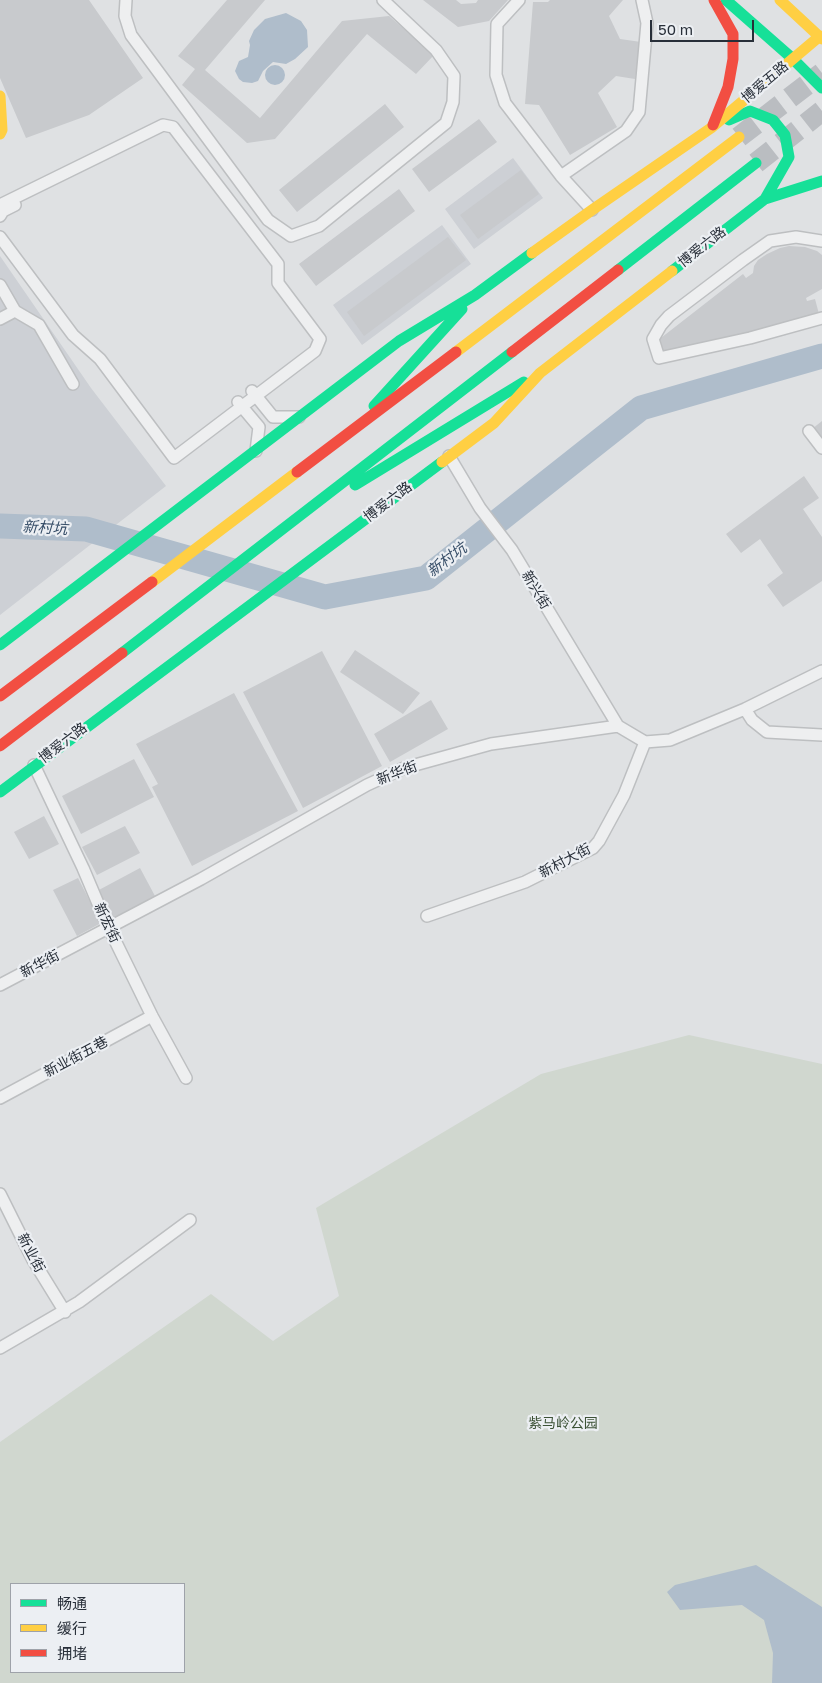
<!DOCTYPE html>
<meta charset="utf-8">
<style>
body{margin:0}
#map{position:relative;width:822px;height:1683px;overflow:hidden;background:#dfe1e3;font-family:"Golos Text","Noto Sans SC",sans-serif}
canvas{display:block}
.legend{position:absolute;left:10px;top:1583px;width:175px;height:90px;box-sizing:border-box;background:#eceff3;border:1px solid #9ea2a9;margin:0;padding:6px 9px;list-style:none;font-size:15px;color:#282f39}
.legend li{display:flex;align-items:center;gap:10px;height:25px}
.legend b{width:25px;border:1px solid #9ea2a9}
.scale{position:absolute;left:650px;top:20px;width:104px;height:22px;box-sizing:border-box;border:2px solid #282f39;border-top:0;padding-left:6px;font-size:15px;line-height:18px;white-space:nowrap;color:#282f39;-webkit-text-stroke:4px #eceff3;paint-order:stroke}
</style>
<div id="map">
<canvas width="822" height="1683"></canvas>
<ul class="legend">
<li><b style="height:6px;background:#16e098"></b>畅通</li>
<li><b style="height:6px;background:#ffcf43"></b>缓行</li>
<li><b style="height:6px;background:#f24e42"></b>拥堵</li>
</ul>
<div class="scale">50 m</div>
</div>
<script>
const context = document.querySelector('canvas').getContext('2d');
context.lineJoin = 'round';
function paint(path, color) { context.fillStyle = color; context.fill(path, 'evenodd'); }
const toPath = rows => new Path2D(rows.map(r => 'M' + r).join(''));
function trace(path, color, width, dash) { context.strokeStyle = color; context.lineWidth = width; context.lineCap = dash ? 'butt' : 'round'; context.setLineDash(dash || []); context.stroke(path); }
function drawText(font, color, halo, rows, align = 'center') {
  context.font = font + ' "Golos Text","Noto Sans SC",sans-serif'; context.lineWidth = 4.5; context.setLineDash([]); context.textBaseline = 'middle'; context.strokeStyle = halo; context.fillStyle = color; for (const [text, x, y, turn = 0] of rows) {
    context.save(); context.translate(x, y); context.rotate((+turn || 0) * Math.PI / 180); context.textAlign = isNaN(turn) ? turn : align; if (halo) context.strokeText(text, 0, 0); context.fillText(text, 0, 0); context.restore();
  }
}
paint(toPath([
 [513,158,543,198,474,249,445,209],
 [442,225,471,264,362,345,333,305],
 [0,256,91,388,166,486,0,615]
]), '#cdd0d5');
paint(toPath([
 [689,1035,822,1064,822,1683,0,1683,0,1442,211,1294,273,1341,339,1296,316,1208,541,1074],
 [11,1584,184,1584,184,1672,11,1672]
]), '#d0d7cf');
paint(toPath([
 [286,13,301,21,307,30,308,47,295,59,286,64,273,62,263,71,258,81,252,83,243,82,239,79,235,71,239,61,248,57,250,45,249,41,254,30,265,19],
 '265 75a10 10 0 1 1 20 0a10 10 0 1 1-20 0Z',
 [756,1565,822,1607,822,1683,772,1683,773,1653,764,1620,742,1605,680,1610,667,1592,675,1585]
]), '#afbdcb');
trace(toPath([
 [0,526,86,529,325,597,426,578,641,408,822,356]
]), '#afbdcb', 25);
paint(toPath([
 [0,0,89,0,143,78,89,115,26,138,0,78],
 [227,0,265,0,205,70,260,118,342,21,389,16,434,55,416,74,367,34,275,139,247,143,182,85,195,69,178,56],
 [423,0,456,0,461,4,476,3,478,0,508,0,489,21,458,27],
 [550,0,623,0,609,16,620,39,641,42,635,79,616,76,598,93,617,127,570,155,539,105,525,104,533,2,548,2],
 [385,104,404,127,297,212,279,190],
 [479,119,497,142,429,192,412,169],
 [521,170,539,194,478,239,460,215],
 [399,189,415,211,316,286,299,264],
 [448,237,466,260,364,336,347,312],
 [789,246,805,247,817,251,822,255,822,289,806,298,807,301,815,299,819,314,745,336,661,354,657,341,743,274,746,278,753,273,754,266,758,260,767,254,780,248],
 [822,421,822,442,812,429],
 [804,476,819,498,803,509,822,537,822,581,783,607,767,585,783,573,760,539,741,553,726,534],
 [355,650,420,693,403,714,340,672],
 [322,651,382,766,303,808,243,692],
 [234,693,298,811,192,866,152,787,158,784,136,744],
 [431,700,448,729,390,762,374,734],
 [134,759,154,797,81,834,62,796],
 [44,816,59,844,29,859,14,832],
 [125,826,140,853,97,875,82,847],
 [140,868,155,896,113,919,97,891],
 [78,878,101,923,77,936,53,890]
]), '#c8cacd');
trace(toPath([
 [739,137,822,73],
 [756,163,822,111]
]), '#babdc1', 21, [21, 11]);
const street = toPath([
 [126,0,125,16,131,35,268,220,291,236,319,226,446,123,453,102,454,76,436,50,383,0],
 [519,0,497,24,496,75,505,103,561,176,592,210],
 [561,176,626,131,639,112,647,23,642,0],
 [0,205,163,125,173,127,278,264,278,283,320,339,315,351,174,458,100,359,73,335,0,237],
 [0,216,3,211,15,205],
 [822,241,796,237,770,241,743,260,669,316,661,325,653,339,659,358,750,338,822,318],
 [0,285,15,311,39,325,73,384],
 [0,319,15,311],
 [252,391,273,417,299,417],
 [238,402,259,427,256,451],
 [809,431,822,448],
 [449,456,480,508,512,550,618,726],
 [745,709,752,720,767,732,822,735],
 [34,765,83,868,105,920,152,1016,186,1078],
 [427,916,525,882,593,848,599,841,624,795,645,742],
 [0,985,201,879,367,785,404,768,491,744,618,726,645,742,670,740,745,709,822,671],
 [0,1098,152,1016],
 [0,1194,33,1260,65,1312],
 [0,1348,79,1302,190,1220]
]);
trace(street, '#bdbfc1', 14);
trace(street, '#eeeff0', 11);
trace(toPath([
 [726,0,793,59,822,88],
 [729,120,750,111,773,120,785,135,789,157,765,199],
 [618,270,756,163],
 [672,271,765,199,822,181],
 [374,406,462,309],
 [355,485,524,382],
 [0,645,399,341,475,295,532,253],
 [122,653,512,352],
 [0,792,442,462]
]), '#16e098', 11);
trace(toPath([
 [780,0,822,39],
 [0,96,2,130,0,134],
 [532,253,592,210,711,128,820,36],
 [456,352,739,137],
 [442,462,494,423,540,373,672,271],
 [152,582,297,472]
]), '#ffcf43', 11);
trace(toPath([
 [713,125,728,87,733,59,733,34,714,0],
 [512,352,618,270],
 [297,472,456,352],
 [0,696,152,582],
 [0,746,122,653]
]), '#f24e42', 11);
drawText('14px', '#282f39', '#eceff3', [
 ["博爱五路",765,82,-40],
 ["博爱六路",702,247,-38],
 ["博爱六路",388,502,-37],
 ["新兴街",536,590,59],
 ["博爱六路",63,743,-37],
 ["新华街",397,773,-21],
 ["新村大街",565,861,-28],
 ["新宏街",107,923,65],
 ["新华街",40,964,-28],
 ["新业街五巷",76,1057,-28],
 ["新业街",31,1253,62]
]);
drawText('14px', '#3d5337', '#eceff3', [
 ["紫马岭公园",563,1424]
]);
drawText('italic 15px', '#374e68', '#eceff3', [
 ["新村坑",45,528,3],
 ["新村坑",447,560,-37]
]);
</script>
